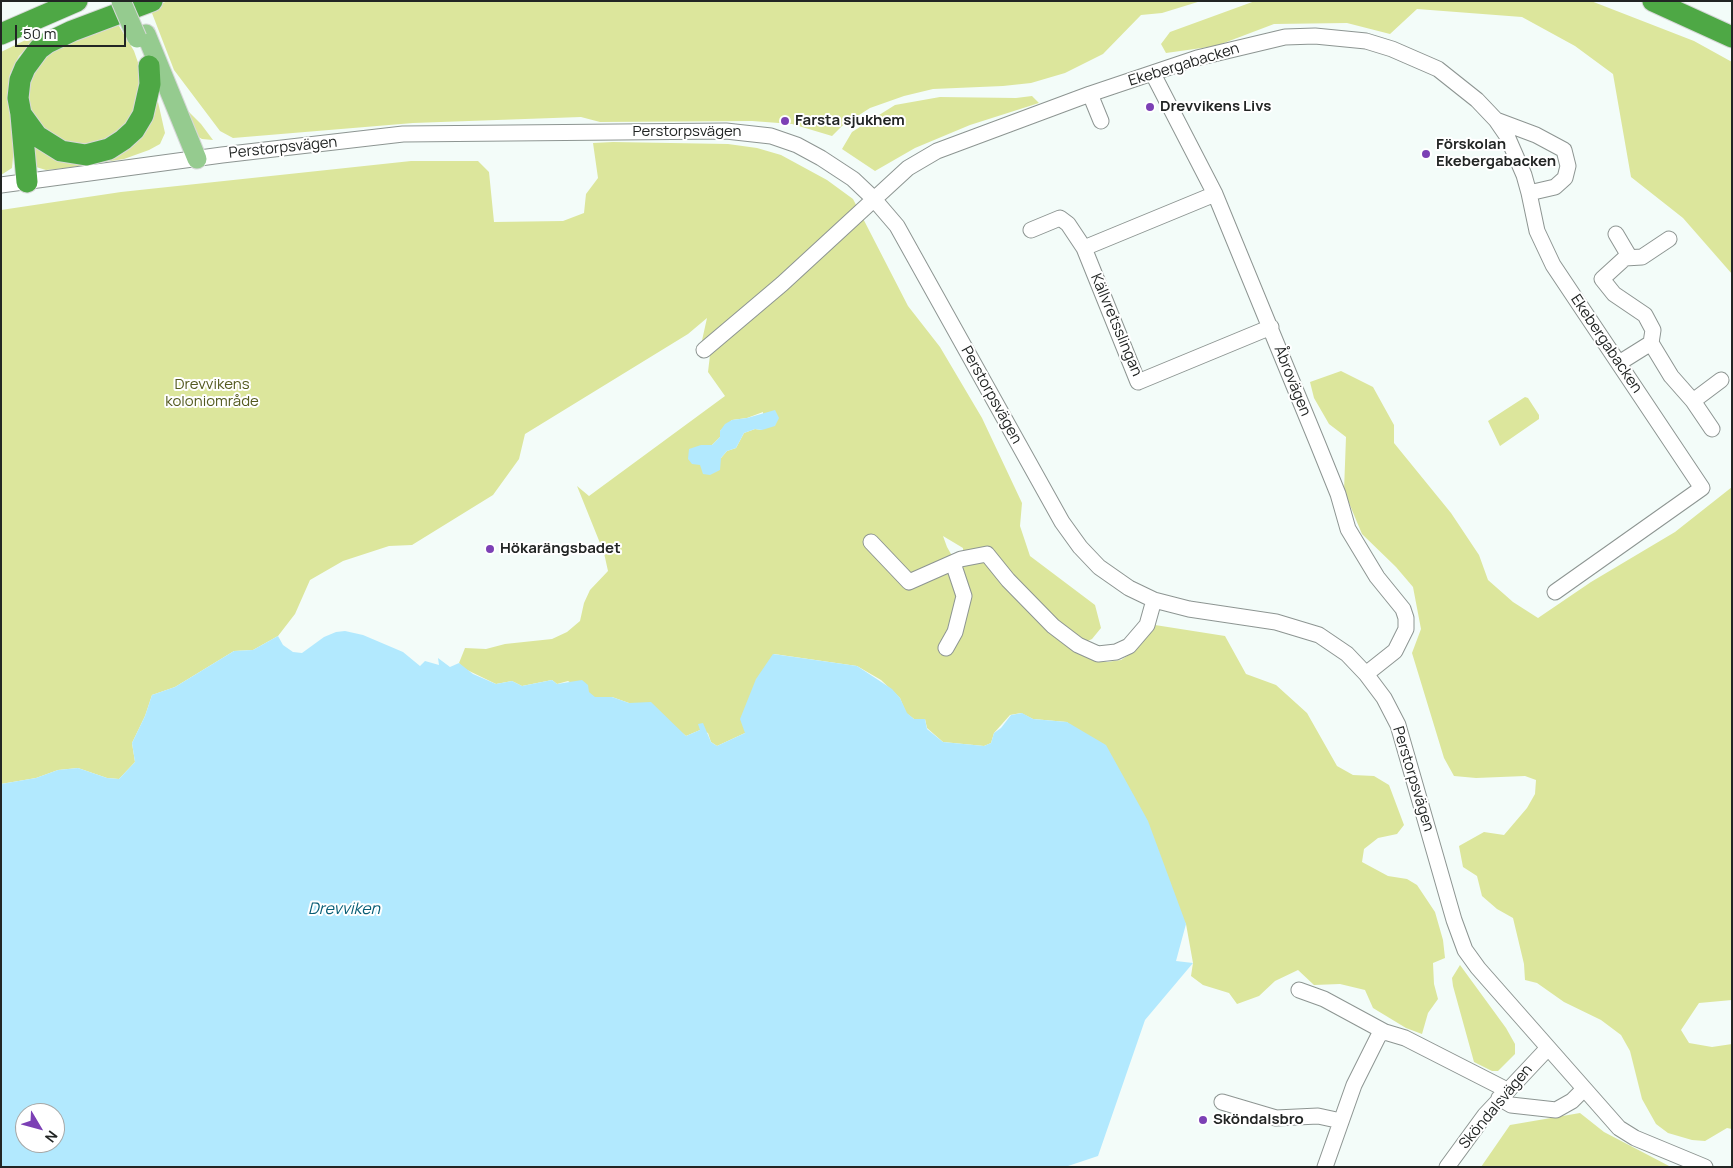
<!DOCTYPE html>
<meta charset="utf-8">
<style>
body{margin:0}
#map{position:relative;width:1733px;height:1168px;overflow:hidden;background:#f3fcf9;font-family:Manrope,sans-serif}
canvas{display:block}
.frame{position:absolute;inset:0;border:2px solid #222524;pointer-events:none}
.north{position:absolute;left:15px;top:1103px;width:50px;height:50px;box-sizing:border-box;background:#fff;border:1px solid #a7a8a7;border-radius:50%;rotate:127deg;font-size:14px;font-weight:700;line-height:20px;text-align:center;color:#222524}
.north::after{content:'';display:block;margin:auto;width:18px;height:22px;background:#7c40b5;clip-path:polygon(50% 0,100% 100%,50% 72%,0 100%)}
.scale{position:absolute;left:15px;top:25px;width:111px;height:22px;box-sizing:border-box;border:2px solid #222524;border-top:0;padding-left:6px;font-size:15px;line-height:18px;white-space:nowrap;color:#222524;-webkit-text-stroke:4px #fff;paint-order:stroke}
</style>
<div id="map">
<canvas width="1733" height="1168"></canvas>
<div class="frame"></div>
<div class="north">N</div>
<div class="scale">50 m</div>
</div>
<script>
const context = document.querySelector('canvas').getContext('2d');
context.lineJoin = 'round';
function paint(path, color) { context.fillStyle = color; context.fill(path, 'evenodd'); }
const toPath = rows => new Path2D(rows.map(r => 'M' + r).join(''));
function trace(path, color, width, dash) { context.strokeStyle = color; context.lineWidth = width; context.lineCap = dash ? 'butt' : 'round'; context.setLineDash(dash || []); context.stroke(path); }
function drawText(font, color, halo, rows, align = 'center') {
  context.font = font + ' Manrope,sans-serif'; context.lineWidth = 4; context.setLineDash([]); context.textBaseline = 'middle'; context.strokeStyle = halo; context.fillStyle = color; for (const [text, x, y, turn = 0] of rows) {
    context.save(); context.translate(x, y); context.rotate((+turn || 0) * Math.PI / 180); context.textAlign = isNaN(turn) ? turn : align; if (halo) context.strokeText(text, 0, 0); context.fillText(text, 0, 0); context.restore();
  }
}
paint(toPath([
 [168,1,1201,1,1162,13,1141,15,1103,54,1065,73,1031,83,1003,86,933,89,904,96,870,108,842,126,832,136,792,124,752,121,600,122,581,117,413,123,233,138,220,131,174,70,150,8],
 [1255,1,1591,1,1694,41,1732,62,1732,274,1683,218,1631,177,1613,74,1575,46,1522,17,1417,9,1390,34,1347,23,1274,24,1216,46,1166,53,1161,44,1170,32],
 [116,21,134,51,142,74,135,111,120,132,111,139,82,147,46,135,23,97,43,53],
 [42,32,19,56,10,74,8,94,13,141,13,157,12,168,1,175,1,52],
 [1032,96,1039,103,970,125,915,148,875,171,842,149,852,132,895,105,940,97,1016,98],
 [158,102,165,133,160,144,149,150,124,159,66,168,46,170,36,167,28,140,77,161],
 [181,104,201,124,213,140,202,139,193,134],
 [613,142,728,144,757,148,781,155,827,180,853,199,908,306,940,347,982,418,1022,503,1020,526,1030,556,1095,605,1101,628,1092,639,1075,647,1085,657,1107,662,1121,660,1136,650,1155,625,1225,636,1246,674,1276,685,1307,713,1337,766,1353,775,1374,776,1389,785,1404,825,1397,834,1378,838,1364,849,1362,862,1388,876,1407,879,1417,885,1435,912,1443,940,1445,958,1433,963,1434,984,1438,999,1428,1013,1422,1034,1406,1028,1373,1008,1365,990,1340,984,1314,985,1298,970,1275,981,1259,996,1237,1004,1229,993,1203,985,1191,976,1193,963,1186,924,1067,722,1033,719,1021,713,1010,715,994,733,991,743,984,746,943,742,927,728,925,719,914,719,906,713,900,698,881,680,857,666,774,654,745,733,717,746,711,742,708,733,700,730,686,736,670,723,639,703,629,703,612,697,594,697,568,681,557,684,552,680,522,686,512,681,496,684,463,668,459,663,465,648,486,649,505,644,552,639,567,632,580,621,584,603,590,590,608,571,604,553,577,486,589,496,725,396,708,372,710,355,701,345,707,318,688,334,525,434,519,459,493,495,412,545,389,546,343,561,310,580,295,614,278,636,253,650,234,651,175,687,152,695,145,716,132,743,135,762,119,779,107,778,78,768,58,770,36,778,1,784,1,210,121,192,411,161,478,161,489,172,494,222,563,221,584,213,586,194,598,178,593,143],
 [763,412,762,430,755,429,744,433,736,448,727,451,721,458,702,468,701,445,712,445,720,437,720,431,732,420,747,418],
 [943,536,963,548,963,575,947,547],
 [1341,371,1373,387,1394,425,1394,443,1451,513,1479,555,1488,580,1513,602,1538,618,1591,582,1675,532,1732,487,1732,1000,1699,1003,1681,1030,1689,1043,1712,1047,1732,1044,1732,1129,1727,1128,1705,1141,1692,1140,1668,1133,1656,1124,1642,1099,1630,1051,1621,1035,1601,1020,1564,1002,1537,983,1525,980,1524,964,1513,918,1497,909,1482,896,1477,876,1463,867,1459,846,1484,832,1504,835,1527,808,1535,794,1536,780,1525,776,1476,778,1454,776,1444,758,1412,653,1421,629,1413,587,1396,567,1362,534,1344,491,1346,437,1329,424,1314,398,1310,382],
 [1525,397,1528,398,1539,415,1539,419,1500,446,1488,421],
 [1460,965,1506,1028,1515,1044,1515,1054,1498,1071,1492,1071,1474,1062,1453,986,1452,978],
 [1580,1113,1604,1132,1671,1167,1481,1167,1510,1125]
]), '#dce69c');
paint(toPath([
 [775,410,779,418,775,426,762,430,755,429,744,433,736,448,727,451,721,458,720,470,710,475,703,474,700,465,692,464,688,459,689,449,701,445,712,445,720,437,720,431,725,424,732,420,747,418],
 [345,631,363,635,403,652,420,666,425,661,439,665,438,658,450,667,459,663,473,674,496,684,512,681,522,686,552,680,557,684,582,680,588,685,589,692,595,697,612,697,629,703,651,702,686,736,700,730,698,724,703,723,711,742,717,746,745,733,740,719,756,679,773,654,857,666,892,689,900,698,907,713,914,719,925,719,927,729,943,742,984,746,991,743,994,733,1001,728,1011,715,1022,713,1033,719,1067,722,1106,745,1148,821,1186,924,1176,961,1193,963,1145,1020,1098,1156,1065,1167,1,1167,1,784,36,778,58,770,78,768,107,778,119,779,135,762,132,743,145,716,152,695,175,687,234,651,253,650,278,636,283,645,293,652,302,653,324,637,336,632],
 [25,1113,55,1113,55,1143,25,1143]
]), '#b2e9fe');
const minor = toPath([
 [1153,74,1215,194,1317,442,1338,494,1348,529,1377,577,1403,609,1406,618,1406,629,1395,651,1366,674],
 [1090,94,1101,121],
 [1,185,222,155,403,134,726,131,771,136,797,145,821,158,853,179,873,198,897,226,1062,522,1080,547,1099,567,1129,588,1154,600,1189,609,1276,622,1319,635,1347,654,1366,674,1384,698,1398,725,1454,920,1465,950,1478,968,1619,1128,1635,1138,1705,1167],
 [1529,193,1537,231,1553,265,1702,488,1555,592],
 [1031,230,1060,218,1068,224,1084,248,1138,382,1271,327],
 [1616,234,1629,256],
 [1084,248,1215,194],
 [1651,343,1671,376,1693,401,1712,429],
 [704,350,782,284,908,168,937,151,1090,94,1197,58,1285,37,1315,36,1366,41,1392,49,1438,69,1477,100,1496,120,1507,136,1524,175,1529,193,1555,187,1565,178,1568,166,1564,150,1536,135,1496,120],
 [1619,363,1651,343,1653,330,1645,315,1614,294,1602,279,1625,258,1642,257,1669,239],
 [1693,401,1721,380],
 [871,542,909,582,961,559,987,554,1008,580,1053,626,1078,645,1098,654,1116,652,1129,646,1147,625,1154,600],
 [946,648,955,632,964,596,953,563],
 [1299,990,1324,999,1385,1032],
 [1499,1098,1511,1105,1556,1110,1572,1101,1583,1090],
 [1222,1102,1276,1118,1318,1116,1341,1121],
 [1325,1167,1354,1085,1379,1035,1385,1032,1405,1038,1507,1090],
 [1447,1167,1485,1115,1547,1049]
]);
const major = toPath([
 [146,34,197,159]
]);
const highway = toPath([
 [1653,1,1732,37],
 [1,34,77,1],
 [149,66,150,84,143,115,134,130,123,140,109,149,86,155,61,151,37,136,21,114,18,98,20,80,25,68,39,49,47,43,72,31,152,1],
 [21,115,27,182]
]);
trace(minor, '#8d9592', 17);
trace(major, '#d7d8d8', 21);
trace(highway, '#d7d8d8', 23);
trace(minor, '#fff', 15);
trace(major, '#95cb8f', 19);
trace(highway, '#4ea845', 21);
const majorBridge = toPath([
 [121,1,137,38]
]);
trace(majorBridge, '#d7d8d8', 21, []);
trace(majorBridge, '#95cb8f', 19);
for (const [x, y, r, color] of [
 [1150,107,5,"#7c40b5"],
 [785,121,5,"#7c40b5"],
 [1426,154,5,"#7c40b5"],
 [490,549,5,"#7c40b5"],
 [1203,1120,5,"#7c40b5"]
]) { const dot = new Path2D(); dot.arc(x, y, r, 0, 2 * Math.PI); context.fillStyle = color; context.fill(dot); trace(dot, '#fff', 2); }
drawText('15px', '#222524', '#fff', [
 ["Ekebergabacken",1184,65,-17],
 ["Perstorpsvägen",687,132],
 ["Perstorpsvägen",283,148,-6],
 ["Källvretsslingan",1116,325,67],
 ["Ekebergabacken",1606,344,56],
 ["Åbrovägen",1292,381,68],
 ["Perstorpsvägen",991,395,61],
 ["Perstorpsvägen",1413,779,73],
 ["Sköndalsvägen",1496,1107,-50]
]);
drawText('bold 15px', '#222524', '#fff', [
 ["Drevvikens Livs",1160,107],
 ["Farsta sjukhem",795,121],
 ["Förskolan",1436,145],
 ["Ekebergabacken",1436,162],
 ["Hökarängsbadet",500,549],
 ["Sköndalsbro",1213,1120]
], 'left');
drawText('15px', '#545a20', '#fff', [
 ["Drevvikens",212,385],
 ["koloniområde",212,402]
]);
drawText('italic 16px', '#075d75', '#fff', [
 ["Drevviken",344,910]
]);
</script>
